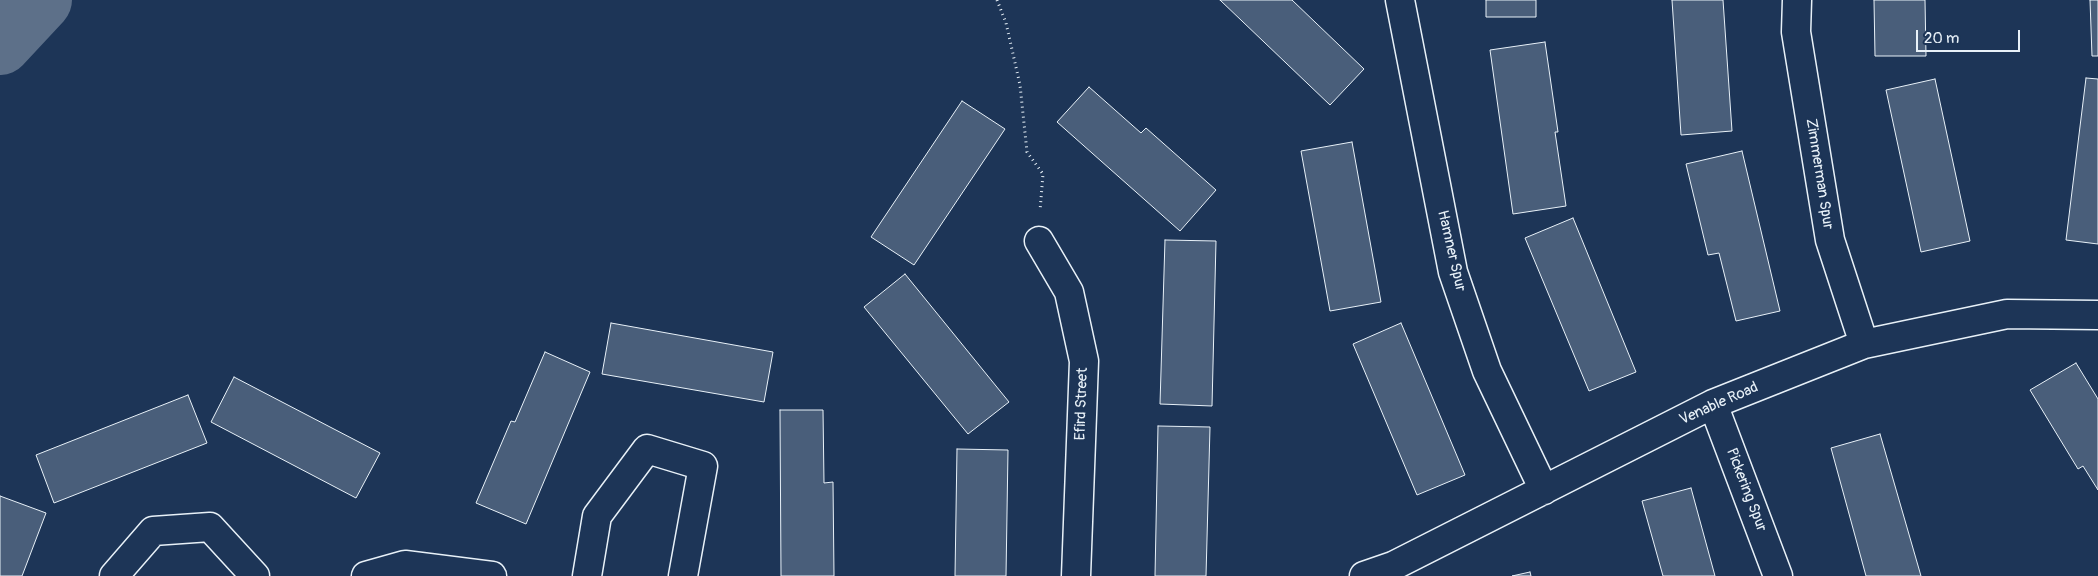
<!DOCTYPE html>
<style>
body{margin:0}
#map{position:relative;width:2098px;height:576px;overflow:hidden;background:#1d3557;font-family:Pangolin,sans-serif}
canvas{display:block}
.scale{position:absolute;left:1916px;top:30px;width:104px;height:22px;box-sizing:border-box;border:2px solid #e8f1f8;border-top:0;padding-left:6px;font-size:15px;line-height:18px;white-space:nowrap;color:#e8f1f8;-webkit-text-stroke:4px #1d3557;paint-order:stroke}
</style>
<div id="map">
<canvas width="2098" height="576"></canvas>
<div class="scale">20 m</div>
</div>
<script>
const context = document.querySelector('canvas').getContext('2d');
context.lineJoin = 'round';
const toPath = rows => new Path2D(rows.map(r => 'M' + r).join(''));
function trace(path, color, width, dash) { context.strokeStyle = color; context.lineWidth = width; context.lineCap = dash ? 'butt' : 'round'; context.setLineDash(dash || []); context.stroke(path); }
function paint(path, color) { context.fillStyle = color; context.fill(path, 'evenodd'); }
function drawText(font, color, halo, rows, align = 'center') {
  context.font = font + ' Pangolin,sans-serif'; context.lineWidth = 4; context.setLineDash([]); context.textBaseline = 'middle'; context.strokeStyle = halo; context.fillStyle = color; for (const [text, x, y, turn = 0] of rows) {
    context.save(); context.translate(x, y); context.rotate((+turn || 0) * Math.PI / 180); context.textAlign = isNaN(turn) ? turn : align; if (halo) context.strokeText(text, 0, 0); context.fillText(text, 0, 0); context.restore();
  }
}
trace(toPath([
 [0,44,41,0]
]), '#5d7089', 62);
const building = toPath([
 [1220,0,1292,0,1364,69,1330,105,1220,0],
 [1486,0,1536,0,1536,17,1486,17,1486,0],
 [1672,0,1723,0,1732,131,1681,135,1672,0],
 [1874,0,1925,0,1926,56,1875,56,1874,0],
 [2090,0,2098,0,2098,56,2092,56,2090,0],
 [1545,42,1558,132,1555,132,1566,206,1513,214,1490,50,1545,42],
 [2086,78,2098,79,2098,244,2066,240,2086,78],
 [1935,79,1970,241,1921,252,1886,90,1935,79],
 [1089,87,1141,133,1146,128,1216,190,1180,231,1057,122,1089,87],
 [962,101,1005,129,914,265,871,237,962,101],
 [1352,142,1381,302,1330,311,1301,151,1352,142],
 [1742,151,1780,311,1736,321,1719,253,1708,255,1686,164,1742,151],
 [1573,218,1636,372,1589,391,1525,238,1573,218],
 [1165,240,1216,241,1212,406,1160,404,1165,240],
 [905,274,1009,402,968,434,864,307,905,274],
 [611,323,773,352,764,402,602,374,611,323],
 [1401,323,1465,475,1417,495,1353,344,1401,323],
 [545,352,590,372,526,524,476,503,511,421,515,422,545,352],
 [2076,363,2098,399,2098,490,2083,466,2078,469,2030,390,2076,363],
 [234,377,380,453,356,498,211,422,234,377],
 [188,395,207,443,54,503,36,455,188,395],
 [780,410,823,410,824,483,833,482,834,576,781,576,780,410],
 [1158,426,1210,427,1206,576,1155,576,1158,426],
 [1880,434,1921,576,1866,576,1831,448,1880,434],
 [957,449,1008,450,1006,576,955,576,957,449],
 [1691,488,1715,576,1663,576,1642,501,1691,488],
 [0,496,46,513,22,576,0,576,0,496],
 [1530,572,1531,576,1512,576,1530,572]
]);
paint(building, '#495e7a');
trace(building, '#e8f1f8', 1);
const minor = toPath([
 [1400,0,1453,272,1487,371,1544,490],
 [1797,0,1796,32,1830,240,1864,344],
 [1039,241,1069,292,1084,361,1076,576],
 [1713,404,1778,576],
 [114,576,153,531,210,527,255,576],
 [366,576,405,565,492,576],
 [587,576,597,516,647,449,703,466,683,576],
 [1364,576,1393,566,1713,404,1864,344,2007,314,2098,315]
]);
trace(minor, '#e8f1f8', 31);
trace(toPath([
 [997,0,1006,23,1020,85,1027,152,1043,174,1040,211]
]), '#e8f1f8', 3, [1, 4]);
trace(minor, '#1d3557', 28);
drawText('15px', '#e8f1f8', '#1d3557', [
 ["Zimmerman Spur",1819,174,81],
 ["Hamner Spur",1451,251,77],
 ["Efird Street",1082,404,-88],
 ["Venable Road",1719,404,-24],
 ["Pickering Spur",1746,490,69]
]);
</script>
